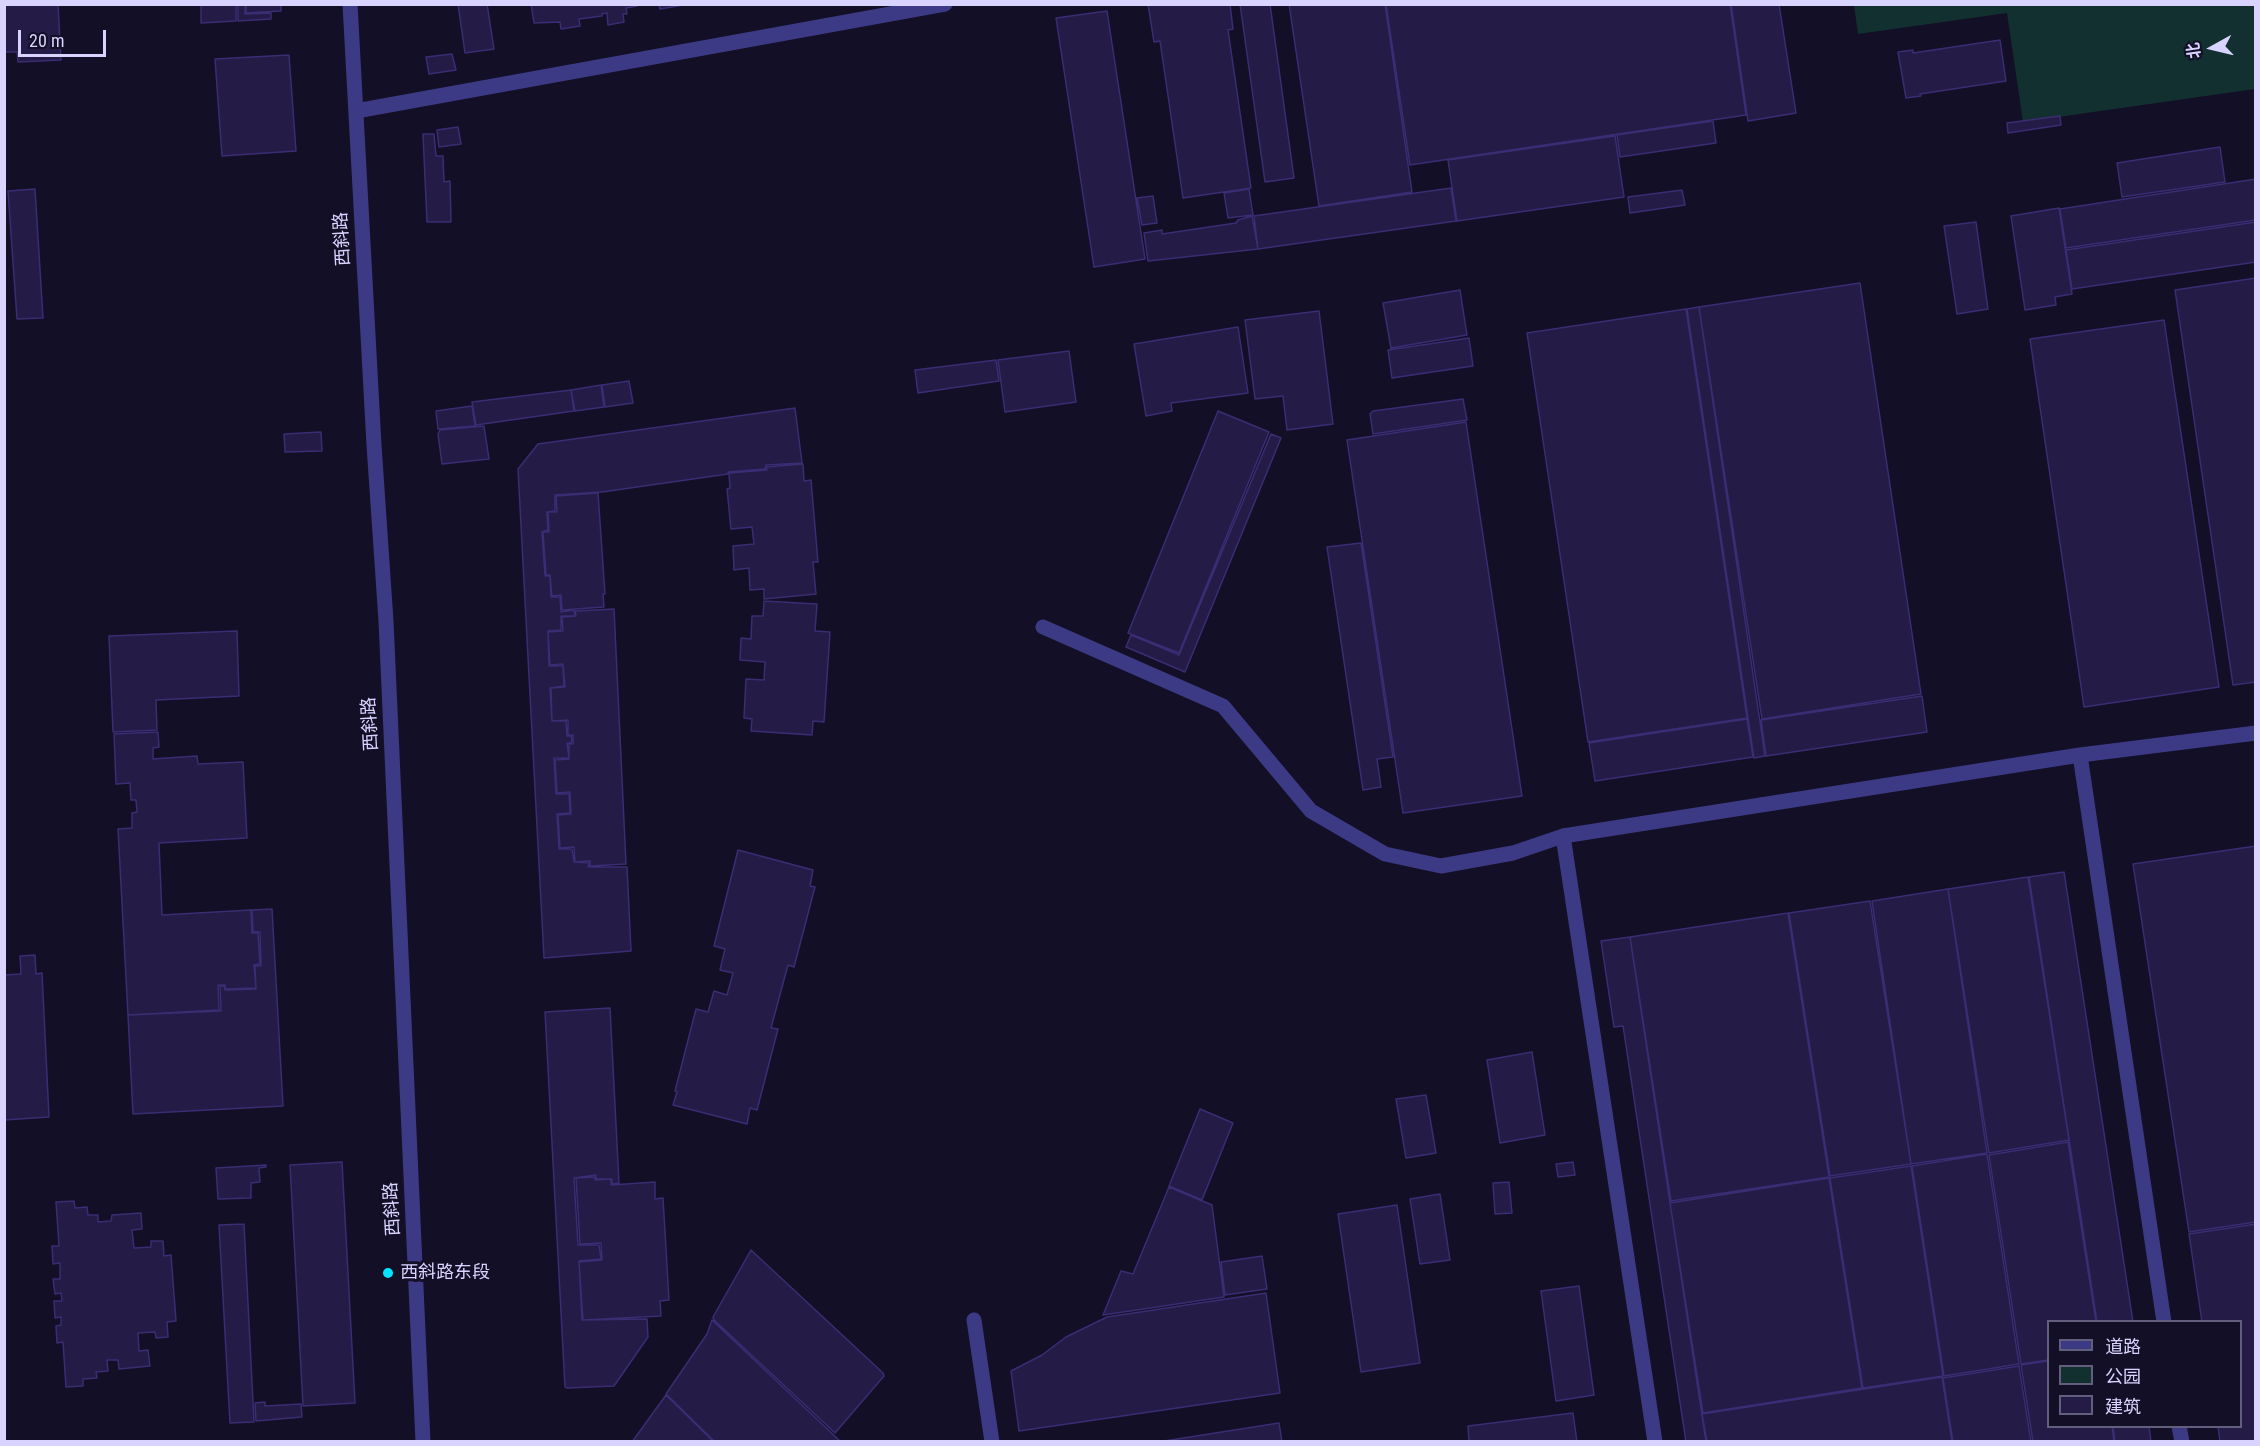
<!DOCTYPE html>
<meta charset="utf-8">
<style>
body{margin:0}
#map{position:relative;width:2260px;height:1446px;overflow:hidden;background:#130f26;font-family:"Roboto Condensed","Noto Sans SC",sans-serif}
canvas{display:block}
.frame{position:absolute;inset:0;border:6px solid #d9d4ff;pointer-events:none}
.legend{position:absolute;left:2047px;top:1320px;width:195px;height:108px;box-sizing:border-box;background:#130f26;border:2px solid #625e7d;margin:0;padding:8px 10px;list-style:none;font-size:18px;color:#d9d4ff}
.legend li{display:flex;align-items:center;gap:12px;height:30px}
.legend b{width:30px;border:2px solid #625e7d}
.north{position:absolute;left:2182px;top:18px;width:60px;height:60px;-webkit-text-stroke:4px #130f26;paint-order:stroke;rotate:262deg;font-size:16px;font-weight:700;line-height:24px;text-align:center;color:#d9d4ff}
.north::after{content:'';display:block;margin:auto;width:21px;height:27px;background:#d9d4ff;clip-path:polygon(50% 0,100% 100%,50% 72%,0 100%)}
.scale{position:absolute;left:18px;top:30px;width:88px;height:27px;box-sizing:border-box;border:3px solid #d9d4ff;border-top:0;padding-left:8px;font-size:18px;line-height:21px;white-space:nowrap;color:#d9d4ff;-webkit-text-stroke:4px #130f26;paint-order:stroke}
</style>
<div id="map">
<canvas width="2260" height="1446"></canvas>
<div class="frame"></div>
<ul class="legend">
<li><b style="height:8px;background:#3d3a85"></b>道路</li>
<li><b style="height:16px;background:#12302f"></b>公园</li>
<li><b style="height:16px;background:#241b47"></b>建筑</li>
</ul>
<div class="north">北</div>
<div class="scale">20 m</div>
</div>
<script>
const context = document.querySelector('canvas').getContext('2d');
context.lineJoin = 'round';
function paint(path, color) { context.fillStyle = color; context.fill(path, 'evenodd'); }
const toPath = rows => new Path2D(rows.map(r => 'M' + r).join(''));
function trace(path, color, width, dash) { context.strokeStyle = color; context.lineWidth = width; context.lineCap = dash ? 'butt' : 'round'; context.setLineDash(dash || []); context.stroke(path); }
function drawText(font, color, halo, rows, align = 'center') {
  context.font = font + ' "Roboto Condensed","Noto Sans SC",sans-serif'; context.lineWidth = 6; context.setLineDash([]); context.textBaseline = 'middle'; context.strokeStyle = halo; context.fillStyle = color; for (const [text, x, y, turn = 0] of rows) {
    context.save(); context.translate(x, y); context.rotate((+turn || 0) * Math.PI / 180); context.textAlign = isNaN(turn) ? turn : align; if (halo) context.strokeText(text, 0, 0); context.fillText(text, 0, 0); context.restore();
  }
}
paint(toPath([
 [1854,5,2255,5,2255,89,2023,122,2007,13,1858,34]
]), '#12302f');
const building = toPath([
 [4,4,58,4,61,60,18,62,17,52,4,52,4,4],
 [201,4,236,4,236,21,201,23,201,4],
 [238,4,245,4,245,14,271,13,271,19,238,21,238,4],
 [246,4,281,4,281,11,246,13,246,4],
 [458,4,487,4,494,49,465,53,458,4],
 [531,4,637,4,637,6,626,8,627,14,623,14,624,22,608,25,607,13,602,14,602,16,579,19,580,26,561,29,560,22,534,23,531,4],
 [659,4,689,4,660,9,659,4],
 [1148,4,1230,4,1233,29,1228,30,1251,188,1183,198,1160,41,1154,42,1148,4],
 [1240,4,1270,4,1294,178,1265,182,1240,4],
 [1289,4,1385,4,1412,192,1319,206,1289,4],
 [1386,4,1730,4,1746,115,1410,165,1386,4],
 [1731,4,1779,4,1796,113,1748,121,1731,4],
 [1107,11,1145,259,1094,267,1056,18,1107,11],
 [2000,40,2006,81,1920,94,1921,96,1906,98,1898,52,1913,50,1913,53,2000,40],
 [452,54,456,70,429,74,426,57,452,54],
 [289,55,296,151,222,156,215,59,289,55],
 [2060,116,2061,125,2008,133,2007,123,2060,116],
 [1713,121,1716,143,1620,157,1617,135,1713,121],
 [458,127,461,144,439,147,437,130,458,127],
 [423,134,434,134,436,156,443,156,444,182,450,181,451,222,427,222,423,134],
 [1615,136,1624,197,1457,221,1448,160,1615,136],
 [2220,147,2225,182,2122,197,2117,163,2220,147],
 [2256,179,2256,220,2066,248,2060,209,2256,179],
 [1451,188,1456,221,1258,249,1254,216,1451,188],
 [35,189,43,318,17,319,8,191,35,189],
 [1249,189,1253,215,1228,218,1224,193,1249,189],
 [1682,190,1685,205,1630,213,1628,197,1682,190],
 [1153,196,1157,223,1142,225,1137,198,1153,196],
 [2059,208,2072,294,2055,297,2056,305,2025,310,2011,216,2059,208],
 [1252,216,1258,249,1148,261,1144,233,1162,230,1162,234,1236,223,1238,220,1252,216],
 [1976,222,1988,309,1957,314,1944,226,1976,222],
 [2256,222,2256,262,2072,289,2066,250,2256,222],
 [2256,278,2256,682,2233,685,2175,290,2256,278],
 [1860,283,1921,694,1762,719,1699,307,1860,283],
 [1460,290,1467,335,1391,348,1383,303,1460,290],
 [1699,307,1765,756,1754,758,1687,309,1699,307],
 [1686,309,1747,718,1588,742,1527,333,1686,309],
 [1319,311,1333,424,1287,430,1283,396,1255,399,1245,320,1319,311],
 [2164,320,2219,687,2084,707,2030,339,2164,320],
 [1238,327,1248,393,1171,403,1172,411,1146,416,1134,344,1238,327],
 [1469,338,1473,366,1392,378,1388,350,1469,338],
 [1069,351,1076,402,1005,412,998,360,1069,351],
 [996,360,999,381,918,393,915,370,996,360],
 [629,381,633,403,605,407,602,385,629,381],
 [601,385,604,407,575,411,571,390,601,385],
 [571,390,574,411,476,425,472,402,571,390],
 [1463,399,1467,420,1373,434,1370,414,1373,411,1463,399],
 [472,406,475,426,438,429,436,411,472,406],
 [795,408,802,463,766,465,765,469,728,472,728,474,602,492,555,495,555,511,547,512,548,530,542,532,545,576,550,576,551,597,560,597,561,612,574,610,575,616,561,616,561,630,548,631,549,666,563,666,564,686,550,688,552,721,566,721,567,736,571,736,572,739,571,743,567,743,569,758,554,758,556,794,569,794,570,813,557,814,559,849,572,849,574,862,589,863,588,867,627,867,631,951,544,958,518,469,538,444,795,408],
 [1218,411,1269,432,1179,653,1128,633,1218,411],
 [1466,422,1522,796,1403,813,1347,440,1466,422],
 [484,426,489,459,442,464,438,434,440,430,484,426],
 [321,432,322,451,285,452,284,434,321,432],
 [1271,434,1281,438,1185,672,1126,647,1131,635,1179,655,1271,434],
 [803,464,804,481,811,480,818,562,813,562,816,594,764,599,764,589,750,590,749,568,734,570,733,546,754,544,752,527,731,529,727,489,730,488,729,473,767,470,766,467,803,464],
 [598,493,605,594,603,594,604,607,562,610,561,595,552,596,550,575,546,575,543,532,549,532,548,512,557,512,556,496,598,493],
 [1361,543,1393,757,1377,759,1381,787,1363,790,1327,547,1361,543],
 [764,601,817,604,815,631,830,632,824,722,813,721,812,735,751,731,752,719,744,718,746,679,764,680,765,662,740,660,741,638,751,639,752,616,763,616,764,601],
 [614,609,626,864,590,866,590,861,575,862,574,847,560,848,558,815,571,814,570,792,557,793,555,760,569,759,569,744,573,744,573,735,568,735,568,720,552,721,551,688,565,687,563,664,550,665,548,632,563,631,562,617,576,616,575,611,614,609],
 [237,631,239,696,156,700,157,730,113,732,109,636,237,631],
 [1922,696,1927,732,1766,756,1761,720,1922,696],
 [1747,719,1753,757,1595,781,1589,743,1747,719],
 [158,732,159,747,153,748,153,759,197,756,198,764,243,762,247,838,159,843,162,915,251,910,252,933,258,933,260,964,254,965,256,988,225,989,225,985,218,985,219,1010,128,1015,118,829,132,828,132,813,137,812,136,800,131,800,130,783,116,784,114,734,158,732],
 [2256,846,2256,1222,2189,1232,2133,864,2256,846],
 [738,850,813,870,810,886,815,887,794,967,788,965,771,1028,778,1029,757,1110,750,1108,747,1124,673,1105,677,1092,675,1091,696,1009,708,1012,714,991,727,995,733,973,720,970,725,949,714,946,738,850],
 [2064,872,2133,1322,2097,1322,2029,877,2064,872],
 [2028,877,2069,1140,1989,1153,1948,889,2028,877],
 [1948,889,1987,1153,1911,1164,1872,901,1948,889],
 [1870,901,1911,1164,1830,1176,1789,913,1870,901],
 [272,909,283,1106,133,1114,128,1015,221,1011,220,986,224,986,225,990,256,989,255,966,261,966,260,932,253,932,252,910,272,909],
 [1788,913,1829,1177,1671,1201,1630,937,1788,913],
 [1630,937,1706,1442,1686,1442,1623,1026,1614,1027,1601,941,1630,937],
 [35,955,36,974,42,973,49,1117,4,1120,4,975,21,974,20,956,35,955],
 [610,1008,619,1183,612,1184,612,1179,596,1179,596,1175,574,1178,578,1245,599,1245,601,1259,579,1261,582,1320,647,1319,648,1337,614,1386,567,1388,565,1387,545,1012,610,1008],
 [1532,1052,1545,1135,1500,1143,1487,1060,1532,1052],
 [1426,1095,1436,1153,1406,1158,1396,1099,1426,1095],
 [1200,1109,1233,1123,1202,1200,1169,1186,1200,1109],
 [2068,1142,2096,1322,2048,1322,2048,1360,2021,1364,1989,1155,2068,1142],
 [1987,1154,2019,1364,1944,1376,1912,1166,1987,1154],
 [342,1162,355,1403,303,1406,290,1165,342,1162],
 [1573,1162,1575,1175,1558,1177,1556,1164,1573,1162],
 [266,1165,266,1167,259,1168,260,1182,251,1183,251,1198,218,1199,216,1168,266,1165],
 [1911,1166,1943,1376,1863,1388,1830,1178,1911,1166],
 [595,1177,595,1180,611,1179,611,1185,655,1182,655,1199,663,1198,669,1300,660,1301,661,1316,583,1320,579,1262,602,1260,601,1243,580,1244,576,1178,595,1177],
 [1829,1178,1862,1388,1703,1413,1670,1203,1829,1178],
 [1509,1182,1512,1213,1495,1214,1493,1183,1509,1182],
 [1169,1187,1212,1205,1224,1297,1103,1315,1121,1271,1133,1274,1169,1187],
 [1440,1194,1450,1260,1420,1264,1410,1199,1440,1194],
 [74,1201,75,1208,87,1207,88,1215,98,1215,98,1222,111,1221,112,1215,141,1213,142,1229,132,1230,134,1248,151,1247,151,1241,163,1241,164,1256,171,1255,176,1321,167,1322,168,1337,156,1338,155,1332,138,1333,139,1351,148,1350,150,1366,119,1369,118,1360,107,1360,108,1371,96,1372,97,1378,83,1379,83,1386,66,1387,63,1342,57,1343,56,1326,61,1325,61,1317,55,1318,54,1301,62,1301,61,1293,55,1294,53,1279,60,1279,60,1263,53,1264,52,1246,59,1246,56,1202,74,1201],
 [1397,1205,1420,1363,1361,1372,1338,1214,1397,1205],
 [244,1224,254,1422,230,1423,219,1225,244,1224],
 [2256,1224,2256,1442,2220,1442,2218,1426,2240,1426,2240,1322,2202,1322,2189,1234,2256,1224],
 [751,1250,883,1373,884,1376,835,1433,714,1320,713,1317,751,1250],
 [1262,1256,1267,1289,1225,1295,1221,1262,1262,1256],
 [1579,1286,1594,1395,1556,1401,1541,1291,1579,1286],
 [1266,1293,1280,1393,1019,1431,1011,1371,1042,1355,1066,1337,1107,1317,1266,1293],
 [712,1320,841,1442,715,1442,666,1394,707,1334,712,1320],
 [2048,1361,2048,1426,2112,1426,2114,1442,2033,1442,2021,1365,2048,1361],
 [2019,1366,2031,1442,1953,1442,1943,1378,2019,1366],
 [1942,1377,1952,1442,1707,1442,1702,1414,1942,1377],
 [666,1395,714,1442,632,1442,666,1395],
 [265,1402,265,1406,301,1404,302,1417,256,1421,255,1403,265,1402],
 [1573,1413,1577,1442,1469,1442,1468,1426,1573,1413],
 [1279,1423,1282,1442,1158,1442,1279,1423],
 [2113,1426,2149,1426,2151,1442,2115,1442,2113,1426]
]);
paint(building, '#241b47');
trace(building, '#3b2d73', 1.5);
trace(toPath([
 [350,4,374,445,386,621,423,1442],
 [356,111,945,4],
 [1043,627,1223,706,1311,811,1385,854,1441,866,1513,853,1563,836,2080,755,2256,733],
 [2080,755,2164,1322],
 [1563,836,1655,1442],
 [974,1320,992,1442],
 [2179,1426,2182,1442]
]), '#3d3a85', 15);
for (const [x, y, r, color] of [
 [388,1273,6,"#00e5ff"]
]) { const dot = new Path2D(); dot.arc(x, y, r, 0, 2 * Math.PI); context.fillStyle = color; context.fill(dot); trace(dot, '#130f26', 2); }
drawText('18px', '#d9d4ff', '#130f26', [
 ["西斜路",343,239,-93],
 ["西斜路",371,724,-93],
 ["西斜路",393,1209,-93]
]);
drawText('18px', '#d9d4ff', '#130f26', [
 ["西斜路东段",400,1273]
], 'left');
</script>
